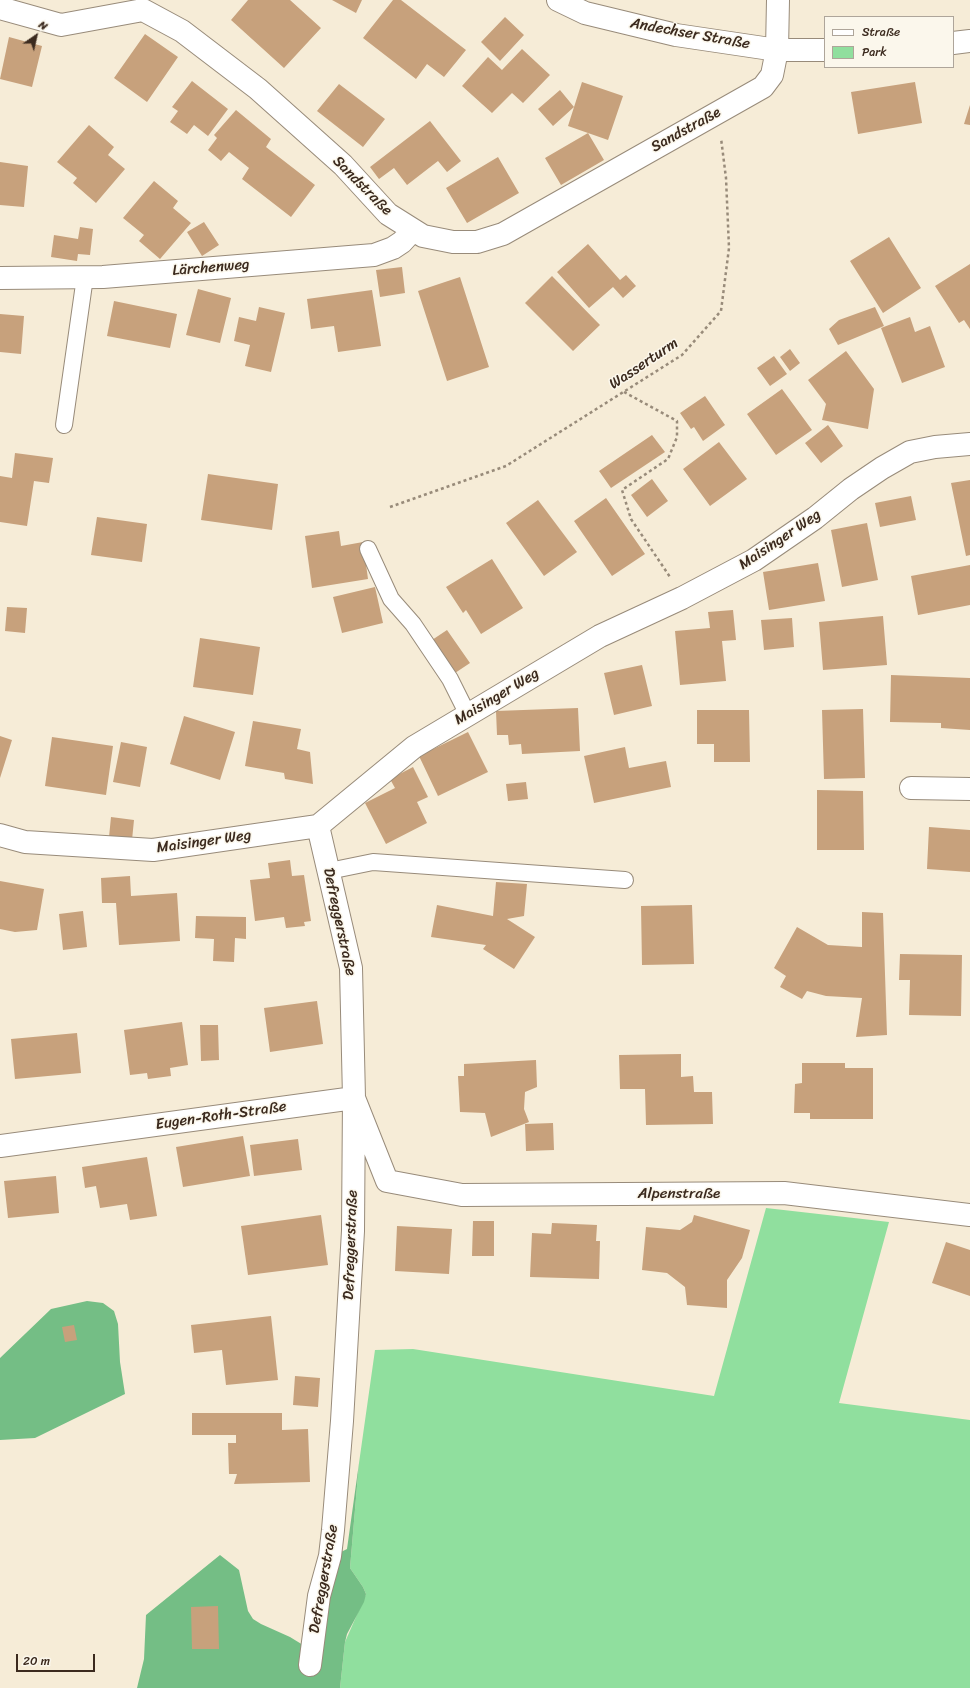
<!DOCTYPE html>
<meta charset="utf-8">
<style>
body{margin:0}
#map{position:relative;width:970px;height:1688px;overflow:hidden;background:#f6ecd7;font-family:Sriracha,sans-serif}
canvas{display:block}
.legend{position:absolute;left:824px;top:16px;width:130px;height:52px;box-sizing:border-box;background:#fbf7ec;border:1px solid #aea59a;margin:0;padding:5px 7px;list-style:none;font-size:12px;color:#3b2a1e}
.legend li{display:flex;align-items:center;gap:8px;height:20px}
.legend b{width:20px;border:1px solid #aea59a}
.north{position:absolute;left:16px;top:16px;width:40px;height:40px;-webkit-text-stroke:3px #fbf7ec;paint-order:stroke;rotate:34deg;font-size:11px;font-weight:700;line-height:16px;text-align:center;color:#3b2a1e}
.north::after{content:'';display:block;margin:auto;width:14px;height:18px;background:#3b2a1e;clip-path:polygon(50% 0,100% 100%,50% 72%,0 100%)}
.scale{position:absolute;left:16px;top:1654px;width:79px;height:18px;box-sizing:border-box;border:2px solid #3b2a1e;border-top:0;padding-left:5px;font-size:12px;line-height:14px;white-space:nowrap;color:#3b2a1e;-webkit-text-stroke:3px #fbf7ec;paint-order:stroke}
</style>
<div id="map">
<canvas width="970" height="1688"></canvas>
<ul class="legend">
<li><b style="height:5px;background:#fff"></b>Straße</li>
<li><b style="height:11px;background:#90df9e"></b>Park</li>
</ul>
<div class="north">N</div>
<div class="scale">20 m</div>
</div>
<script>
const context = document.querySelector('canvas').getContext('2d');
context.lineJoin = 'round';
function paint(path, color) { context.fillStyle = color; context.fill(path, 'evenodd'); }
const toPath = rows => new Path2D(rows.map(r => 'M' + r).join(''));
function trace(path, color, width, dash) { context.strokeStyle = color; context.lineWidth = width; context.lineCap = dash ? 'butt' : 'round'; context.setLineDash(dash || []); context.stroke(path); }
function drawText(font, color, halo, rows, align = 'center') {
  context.font = font + ' Sriracha,sans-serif'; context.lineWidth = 3; context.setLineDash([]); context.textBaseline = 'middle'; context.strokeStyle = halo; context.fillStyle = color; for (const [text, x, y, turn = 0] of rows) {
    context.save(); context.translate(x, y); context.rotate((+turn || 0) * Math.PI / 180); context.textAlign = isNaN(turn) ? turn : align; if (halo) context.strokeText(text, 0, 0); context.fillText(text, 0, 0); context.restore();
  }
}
paint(toPath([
 [766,1208,889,1222,839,1403,970,1420,970,1688,340,1688,345,1642,366,1594,363,1587,350,1568,359,1463,375,1350,413,1349,714,1396]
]), '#90df9e');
paint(toPath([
 [87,1301,103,1303,114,1311,118,1324,120,1362,125,1394,35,1438,0,1440,0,1358,51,1309],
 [359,1463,350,1568,363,1587,366,1594,364,1602,347,1634,345,1642,340,1688,137,1688,144,1659,146,1615,220,1555,239,1570,248,1611,253,1619,261,1624,290,1637,303,1645,327,1559,347,1549]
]), '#74be85');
paint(toPath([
 [248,0,290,0,321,28,284,68,231,20],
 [332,0,362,0,356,13],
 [393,0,401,0,466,50,444,77,427,64,416,79,363,38],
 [505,17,524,35,500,61,481,42],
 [145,34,178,57,147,102,114,78],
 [9,37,42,46,32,87,0,79],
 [522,49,550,75,523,103,512,93,492,113,462,86,488,57,502,70],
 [192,81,228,109,208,136,194,125,187,134,170,122,178,111,172,107],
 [582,82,623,96,608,140,568,126],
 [915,82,922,123,858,134,851,92],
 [339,84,385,119,363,147,317,111],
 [560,90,574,107,553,126,538,109],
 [970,105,970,125,964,124],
 [236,110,271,139,266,147,315,185,291,217,242,179,249,168,229,152,221,161,208,150,217,138,214,135],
 [430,121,461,161,447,172,438,161,407,185,394,168,379,179,370,167],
 [89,125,114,147,108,155,125,169,96,203,73,183,77,178,57,162],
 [588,133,604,160,561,185,545,158],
 [498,157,519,193,467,223,446,188],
 [0,162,28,166,24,207,0,205],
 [154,181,178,201,173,208,191,223,160,259,139,241,144,235,123,218],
 [204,222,219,245,202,256,187,232],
 [80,227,93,229,90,255,78,254,77,261,51,257,54,235,78,239],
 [889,237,921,288,883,313,850,261],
 [588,244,620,280,626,275,636,286,623,298,613,287,589,308,557,272],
 [970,264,970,329,964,320,959,323,935,286],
 [402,267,405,293,380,297,376,270],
 [552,276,600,325,573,351,525,303],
 [460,277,489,367,447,381,418,291],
 [198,289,231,298,220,343,186,335],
 [372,290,381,346,338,352,334,326,311,329,307,299],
 [114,301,177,314,170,348,107,336],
 [259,307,285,313,271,372,245,366,250,345,234,341,239,317,256,321],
 [875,307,884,326,838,345,829,329,839,320],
 [0,314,24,316,21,354,0,352],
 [910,317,915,332,930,326,945,367,902,383,881,328],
 [790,349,800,363,790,371,780,357],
 [846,351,874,389,868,429,822,420,826,404,808,380],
 [774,356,787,374,770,386,757,368],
 [782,389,812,430,776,455,747,414],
 [705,396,725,425,703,441,694,427,691,429,680,413],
 [828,425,843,446,821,463,805,443],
 [652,435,665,452,611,488,599,471],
 [719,442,747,479,710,506,683,469],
 [15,453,53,458,49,483,34,481,27,526,0,522,0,476,12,478],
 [208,474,278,484,272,530,201,520],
 [652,479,668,501,647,517,631,495],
 [970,480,970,555,966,556,951,483],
 [911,496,916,520,880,527,875,503],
 [606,498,645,554,612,576,574,521],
 [538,500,577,552,544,576,506,523],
 [97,517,147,524,142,562,91,555],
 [867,523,878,580,842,587,831,530],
 [339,531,341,546,363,542,368,579,312,588,305,536],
 [492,559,523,608,481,634,466,610,463,613,446,587],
 [818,563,825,601,769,610,763,572],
 [970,565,970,605,918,615,911,576],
 [375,587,383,623,342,633,333,597],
 [7,607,27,608,25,633,5,631],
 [733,610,736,640,722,641,726,681,680,685,675,631,710,628,708,612],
 [883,616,887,665,823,670,819,622],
 [792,618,794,647,764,650,761,620],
 [447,630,470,663,452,675,429,642],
 [200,638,260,647,253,695,193,687],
 [642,665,652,706,614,715,604,673],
 [891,675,970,678,970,730,941,728,941,723,890,722],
 [578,708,580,751,522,754,521,744,509,745,508,735,497,735,496,711],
 [863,709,865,778,824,779,822,710],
 [697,710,749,710,750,762,714,762,714,744,697,744],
 [184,716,235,732,220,780,170,764],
 [253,721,301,729,297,749,310,752,313,784,285,779,284,773,245,766],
 [468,732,488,772,438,796,419,756],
 [0,736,12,740,0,778],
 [52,737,113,746,106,795,45,786],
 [121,742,147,747,140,787,113,782],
 [625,747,629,768,666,761,671,787,594,803,584,756],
 [413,767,428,797,417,802,427,823,386,844,365,803,395,788,390,779],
 [526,782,528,799,508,801,506,784],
 [817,790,863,791,864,850,817,850],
 [111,817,134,820,132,840,109,837],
 [929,827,970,830,970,872,927,869],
 [290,860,292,876,304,875,311,921,304,922,305,926,286,928,284,917,255,921,250,880,270,878,268,863],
 [130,876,131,896,177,893,180,941,119,945,116,903,102,903,101,878],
 [0,881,44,889,37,930,15,932,0,929],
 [496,882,527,884,524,916,507,919,535,937,514,969,483,949,486,945,431,937,437,905,493,916],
 [692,905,694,964,642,965,641,906],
 [83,911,87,947,63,950,59,914],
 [862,912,883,913,887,1035,856,1037,862,998,826,996,807,991,802,999,780,987,786,976,774,968,797,927,828,945,862,947],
 [196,916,246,917,246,939,235,938,234,962,213,961,214,939,195,938],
 [900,954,962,955,961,1016,909,1015,910,980,899,980],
 [317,1001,323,1044,270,1052,264,1008],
 [182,1022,188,1065,170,1068,171,1076,148,1079,147,1073,130,1075,124,1030],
 [200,1025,218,1025,219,1060,201,1061],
 [77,1033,81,1073,15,1079,11,1039],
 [681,1054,681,1077,693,1076,694,1092,712,1092,713,1124,646,1125,645,1089,620,1089,619,1055],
 [536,1060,537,1087,525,1092,524,1109,529,1122,491,1137,485,1113,460,1112,458,1076,464,1076,464,1064],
 [802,1063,845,1063,845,1068,873,1068,873,1119,810,1119,810,1113,794,1113,795,1084,802,1083],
 [553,1123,554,1150,526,1151,525,1124],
 [243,1136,250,1176,183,1187,176,1147],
 [298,1139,302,1170,254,1176,250,1145],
 [147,1157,157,1216,130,1220,127,1204,100,1208,96,1186,85,1188,82,1167],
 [56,1176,59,1213,8,1218,4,1181],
 [321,1215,328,1265,248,1275,241,1226],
 [694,1215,750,1230,742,1258,727,1280,727,1308,687,1305,685,1287,667,1273,642,1270,646,1227,680,1230,692,1222],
 [473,1221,494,1221,494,1256,472,1256],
 [552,1223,597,1225,596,1241,600,1241,599,1279,530,1277,532,1233,551,1234],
 [397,1226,452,1229,449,1274,395,1271],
 [946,1242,970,1250,970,1296,932,1283],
 [271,1316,278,1380,226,1385,222,1350,194,1353,191,1325],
 [74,1325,77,1340,65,1342,62,1327],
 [295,1376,320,1378,318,1407,293,1405],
 [192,1413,282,1413,282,1430,308,1429,310,1482,234,1484,237,1474,229,1474,228,1443,236,1443,236,1435,192,1435],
 [218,1606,219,1649,192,1649,191,1607]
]), '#c7a17c');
const lane = toPath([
 [64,425,85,277],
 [368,549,391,599,413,624,450,679,468,715],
 [329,871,373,862,625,880]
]);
const street = toPath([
 [0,8,61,25,143,10,182,31,258,89,343,165,388,214,423,236,453,242,477,242,503,234,763,87,772,75,777,50,778,0],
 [0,278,103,277,374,255,393,248,402,242,413,230],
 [911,788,970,789],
 [0,835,25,842,153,850,318,826,414,747,600,636,682,598,754,560,815,518,851,489,882,468,910,452,935,447,970,444],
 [0,1146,354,1098,387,1181,462,1195,784,1193,970,1215],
 [310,1665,319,1596,330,1556,333,1530,342,1421,353,1231,354,1098,351,968,318,826]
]);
const secondary = toPath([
 [558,0,585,13,676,35,777,50,825,50],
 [953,43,970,41]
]);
trace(lane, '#988b7a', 18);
trace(street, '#988b7a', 24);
trace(secondary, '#988b7a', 24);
trace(toPath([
 [624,392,677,421,677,437,668,459,622,490,631,519,670,577],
 [390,507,506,466,682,355,721,311,729,248,726,178,721,138]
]), '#988b7a', 2.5, [3, 3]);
trace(lane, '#fff', 16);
trace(street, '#fff', 22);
trace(secondary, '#fff', 22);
drawText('15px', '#3b2a1e', '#fbf7ec', [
 ["Andechser Straße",690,34,10],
 ["Sandstraße",686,130,-29],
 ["Sandstraße",362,186,45],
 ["Lärchenweg",211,268,-5],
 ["Wasserturm",644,364,-34],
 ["Maisinger Weg",780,540,-34],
 ["Maisinger Weg",497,697,-31],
 ["Maisinger Weg",204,842,-8],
 ["Defreggerstraße",339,922,78],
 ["Eugen-Roth-Straße",221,1116,-8],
 ["Alpenstraße",679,1194],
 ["Defreggerstraße",351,1245,-88],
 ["Defreggerstraße",324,1579,-80]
]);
</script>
